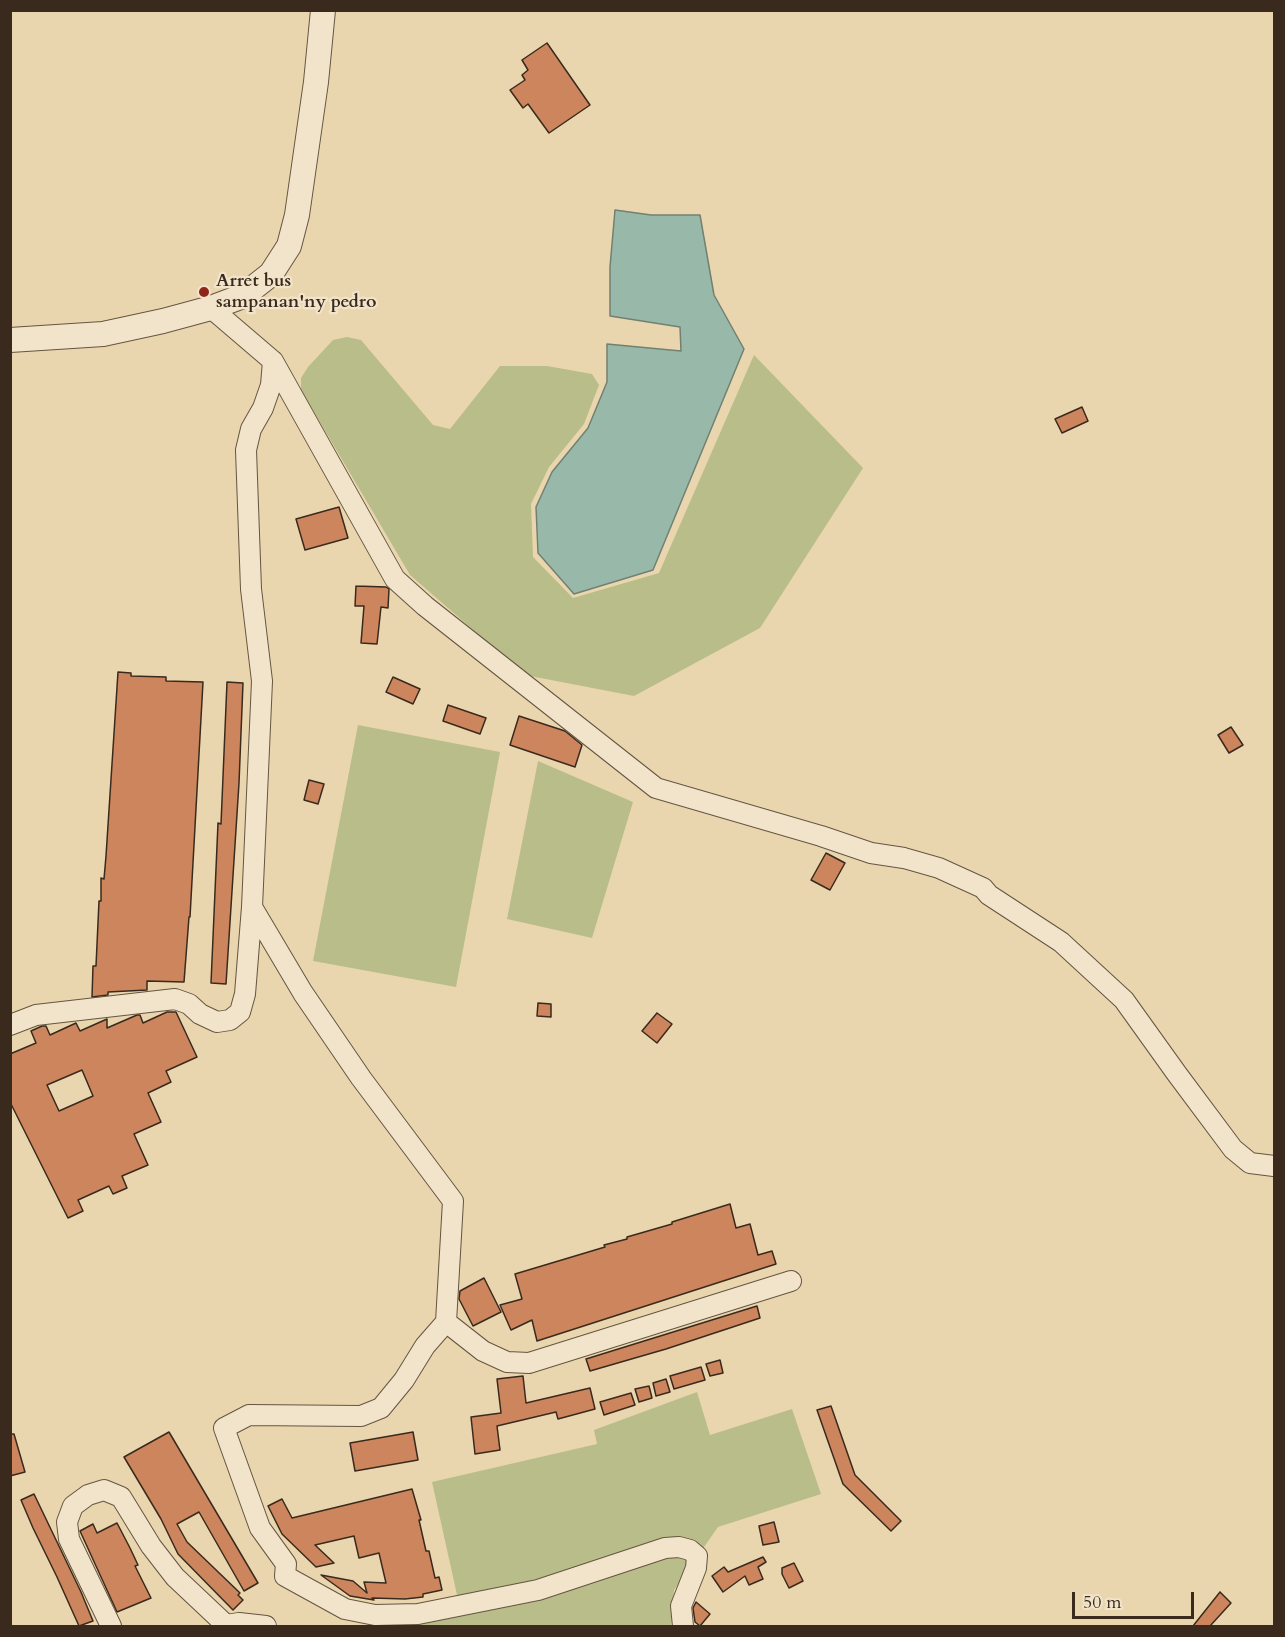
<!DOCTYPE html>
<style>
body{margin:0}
#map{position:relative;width:1285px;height:1637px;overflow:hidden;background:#ead6ae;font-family:Cardo,serif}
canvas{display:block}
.frame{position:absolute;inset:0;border:12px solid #392a1d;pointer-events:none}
.scale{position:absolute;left:1072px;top:1592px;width:122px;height:27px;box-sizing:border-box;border:3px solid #392a1d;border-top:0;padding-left:8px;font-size:18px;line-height:21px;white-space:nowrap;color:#392a1d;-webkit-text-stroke:4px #f1e4ca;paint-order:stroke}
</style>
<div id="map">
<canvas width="1285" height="1637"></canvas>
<div class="frame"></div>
<div class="scale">50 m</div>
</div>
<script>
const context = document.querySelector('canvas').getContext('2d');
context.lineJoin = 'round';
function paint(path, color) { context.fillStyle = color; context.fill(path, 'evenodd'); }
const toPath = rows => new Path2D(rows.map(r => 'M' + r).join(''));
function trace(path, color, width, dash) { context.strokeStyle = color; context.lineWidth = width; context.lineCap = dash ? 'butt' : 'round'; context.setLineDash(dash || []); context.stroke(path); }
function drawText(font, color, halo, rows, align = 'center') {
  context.font = font + ' Cardo,serif'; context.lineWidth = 4.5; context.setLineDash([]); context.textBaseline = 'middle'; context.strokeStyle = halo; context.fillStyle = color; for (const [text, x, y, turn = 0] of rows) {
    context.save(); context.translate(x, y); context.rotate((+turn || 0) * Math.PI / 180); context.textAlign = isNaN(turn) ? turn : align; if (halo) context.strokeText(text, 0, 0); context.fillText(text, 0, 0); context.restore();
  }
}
paint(toPath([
 [347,337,361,340,433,425,450,429,500,366,547,366,592,374,599,385,584,424,549,467,531,504,533,557,573,598,659,573,754,355,863,468,760,628,634,696,525,675,410,575,301,390,301,378,308,367,333,340],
 [358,725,500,752,456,987,313,961],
 [538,761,633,802,592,938,507,919],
 [697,1392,710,1435,792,1409,821,1494,718,1527,674,1590,671,1626,413,1626,421,1623,461,1613,432,1482,597,1444,594,1430]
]), '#b9bd89');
const water = toPath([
 [615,210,651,215,700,215,714,295,744,349,653,570,574,594,538,553,536,507,552,472,588,428,607,382,607,344,681,351,680,327,610,316,610,267,615,210]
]);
paint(water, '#98b9a9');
trace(water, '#728071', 1.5);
const building = toPath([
 [547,43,590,105,549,133,528,104,523,108,510,90,525,80,522,75,528,70,522,60,547,43],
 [1082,407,1088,421,1062,433,1055,419,1082,407],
 [339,507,348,538,305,550,296,519,339,507],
 [356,586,386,587,389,589,388,608,381,607,377,644,361,643,364,606,355,606,356,586],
 [118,672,131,673,131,676,166,677,166,681,203,682,190,917,189,917,184,982,147,981,147,990,108,992,108,995,92,997,93,966,96,966,99,901,101,901,101,878,104,879,106,856,118,672],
 [393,677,420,689,413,704,386,692,393,677],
 [227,682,243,683,239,783,226,984,211,983,218,823,221,824,227,682],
 [448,705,486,718,480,734,443,721,448,705],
 [519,716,565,731,582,745,575,767,510,745,519,716],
 [1231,727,1243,745,1229,753,1218,735,1231,727],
 [309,780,324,784,318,804,304,800,309,780],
 [826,853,845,863,830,890,811,880,826,853],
 [538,1003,551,1004,551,1017,537,1016,538,1003],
 [167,1012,176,1012,197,1057,166,1071,171,1082,148,1093,161,1122,134,1134,148,1165,122,1176,127,1188,113,1194,109,1186,78,1200,83,1211,68,1218,10,1102,10,1054,36,1043,31,1031,42,1026,46,1026,50,1035,76,1023,80,1031,107,1019,107,1028,137,1015,140,1015,143,1023,167,1012],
 [82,1070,93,1096,59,1111,47,1085,82,1070],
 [657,1013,672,1024,657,1043,642,1031,657,1013],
 [730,1204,736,1228,750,1224,758,1255,772,1251,776,1264,537,1341,532,1320,511,1330,500,1305,522,1299,515,1274,605,1247,604,1245,627,1239,627,1237,672,1224,672,1222,730,1204],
 [484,1278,501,1312,473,1326,459,1299,460,1291,484,1278],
 [757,1306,760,1318,666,1349,590,1371,586,1359,757,1306],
 [720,1360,723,1373,710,1376,706,1364,720,1360],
 [701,1367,705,1380,674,1389,670,1376,701,1367],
 [523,1376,526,1403,590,1388,595,1409,558,1419,556,1412,497,1426,500,1450,475,1454,471,1417,501,1413,497,1379,523,1376],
 [666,1379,670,1392,656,1396,653,1383,666,1379],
 [649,1386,652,1398,639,1402,635,1389,649,1386],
 [631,1393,635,1405,604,1415,600,1402,631,1393],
 [831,1406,855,1475,901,1521,891,1531,843,1484,817,1410,831,1406],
 [169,1432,258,1583,244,1591,199,1512,177,1524,187,1542,240,1593,238,1595,243,1600,233,1610,178,1554,161,1519,124,1457,169,1432],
 [413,1432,418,1460,355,1471,350,1443,413,1432],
 [10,1434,14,1434,25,1472,10,1476,10,1434],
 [412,1489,421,1520,419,1520,426,1551,429,1551,435,1578,439,1577,442,1590,423,1594,423,1597,405,1599,372,1598,374,1600,350,1596,321,1575,353,1581,367,1593,364,1582,386,1583,379,1553,359,1558,354,1536,315,1545,334,1563,316,1567,282,1534,268,1506,282,1499,292,1518,412,1489],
 [34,1494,81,1592,93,1621,79,1626,57,1577,33,1528,21,1500,34,1494],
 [774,1522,779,1542,763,1545,759,1526,774,1522],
 [117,1523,130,1548,138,1565,135,1566,151,1598,117,1612,80,1531,93,1524,97,1533,117,1523],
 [763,1557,766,1562,758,1567,763,1579,749,1585,745,1576,723,1592,712,1576,724,1567,728,1572,763,1557],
 [794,1563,803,1581,789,1588,782,1574,782,1568,794,1563],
 [1220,1592,1231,1603,1210,1626,1193,1626,1220,1592],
 [696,1602,710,1614,700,1626,695,1622,693,1608,696,1602]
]);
paint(building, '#cc855d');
trace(building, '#392a1d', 1.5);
const minor = toPath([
 [211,308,273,361,395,579,425,606,656,788,821,836,871,853,904,858,939,868,983,888,989,895,1061,942,1124,1000,1177,1074,1233,1149,1250,1163,1274,1166],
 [273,361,271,385,263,408,251,429,246,450,251,589,262,681,252,907,303,993,361,1078,453,1201,446,1322,483,1351,507,1362,529,1363,791,1281],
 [10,1025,36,1015,175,999,189,1004,200,1014,217,1022,230,1020,240,1012,245,994,252,907],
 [446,1322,425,1346,404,1380,381,1408,361,1416,249,1415,224,1428,260,1528,286,1564,285,1576,345,1609,375,1615,418,1614,538,1590,665,1548,679,1547,690,1550,697,1556,696,1568,681,1606,683,1626],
 [111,1626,69,1539,67,1522,73,1506,88,1495,104,1490,121,1497,151,1546,175,1577,226,1625,239,1623,266,1626]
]);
const tertiary = toPath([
 [10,340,103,334,163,321,211,308,243,296,271,274,289,246,297,215,316,82,323,10]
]);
trace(minor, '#655541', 22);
trace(tertiary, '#655541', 26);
trace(minor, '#f1e4ca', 20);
trace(tertiary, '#f1e4ca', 24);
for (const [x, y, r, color] of [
 [204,292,6,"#8f2418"]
]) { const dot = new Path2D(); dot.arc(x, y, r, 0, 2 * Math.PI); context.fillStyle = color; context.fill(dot); trace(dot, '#f1e4ca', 2); }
drawText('bold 18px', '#392a1d', '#f1e4ca', [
 ["Arret bus",216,282],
 ["sampanan'ny pedro",216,303]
], 'left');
</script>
